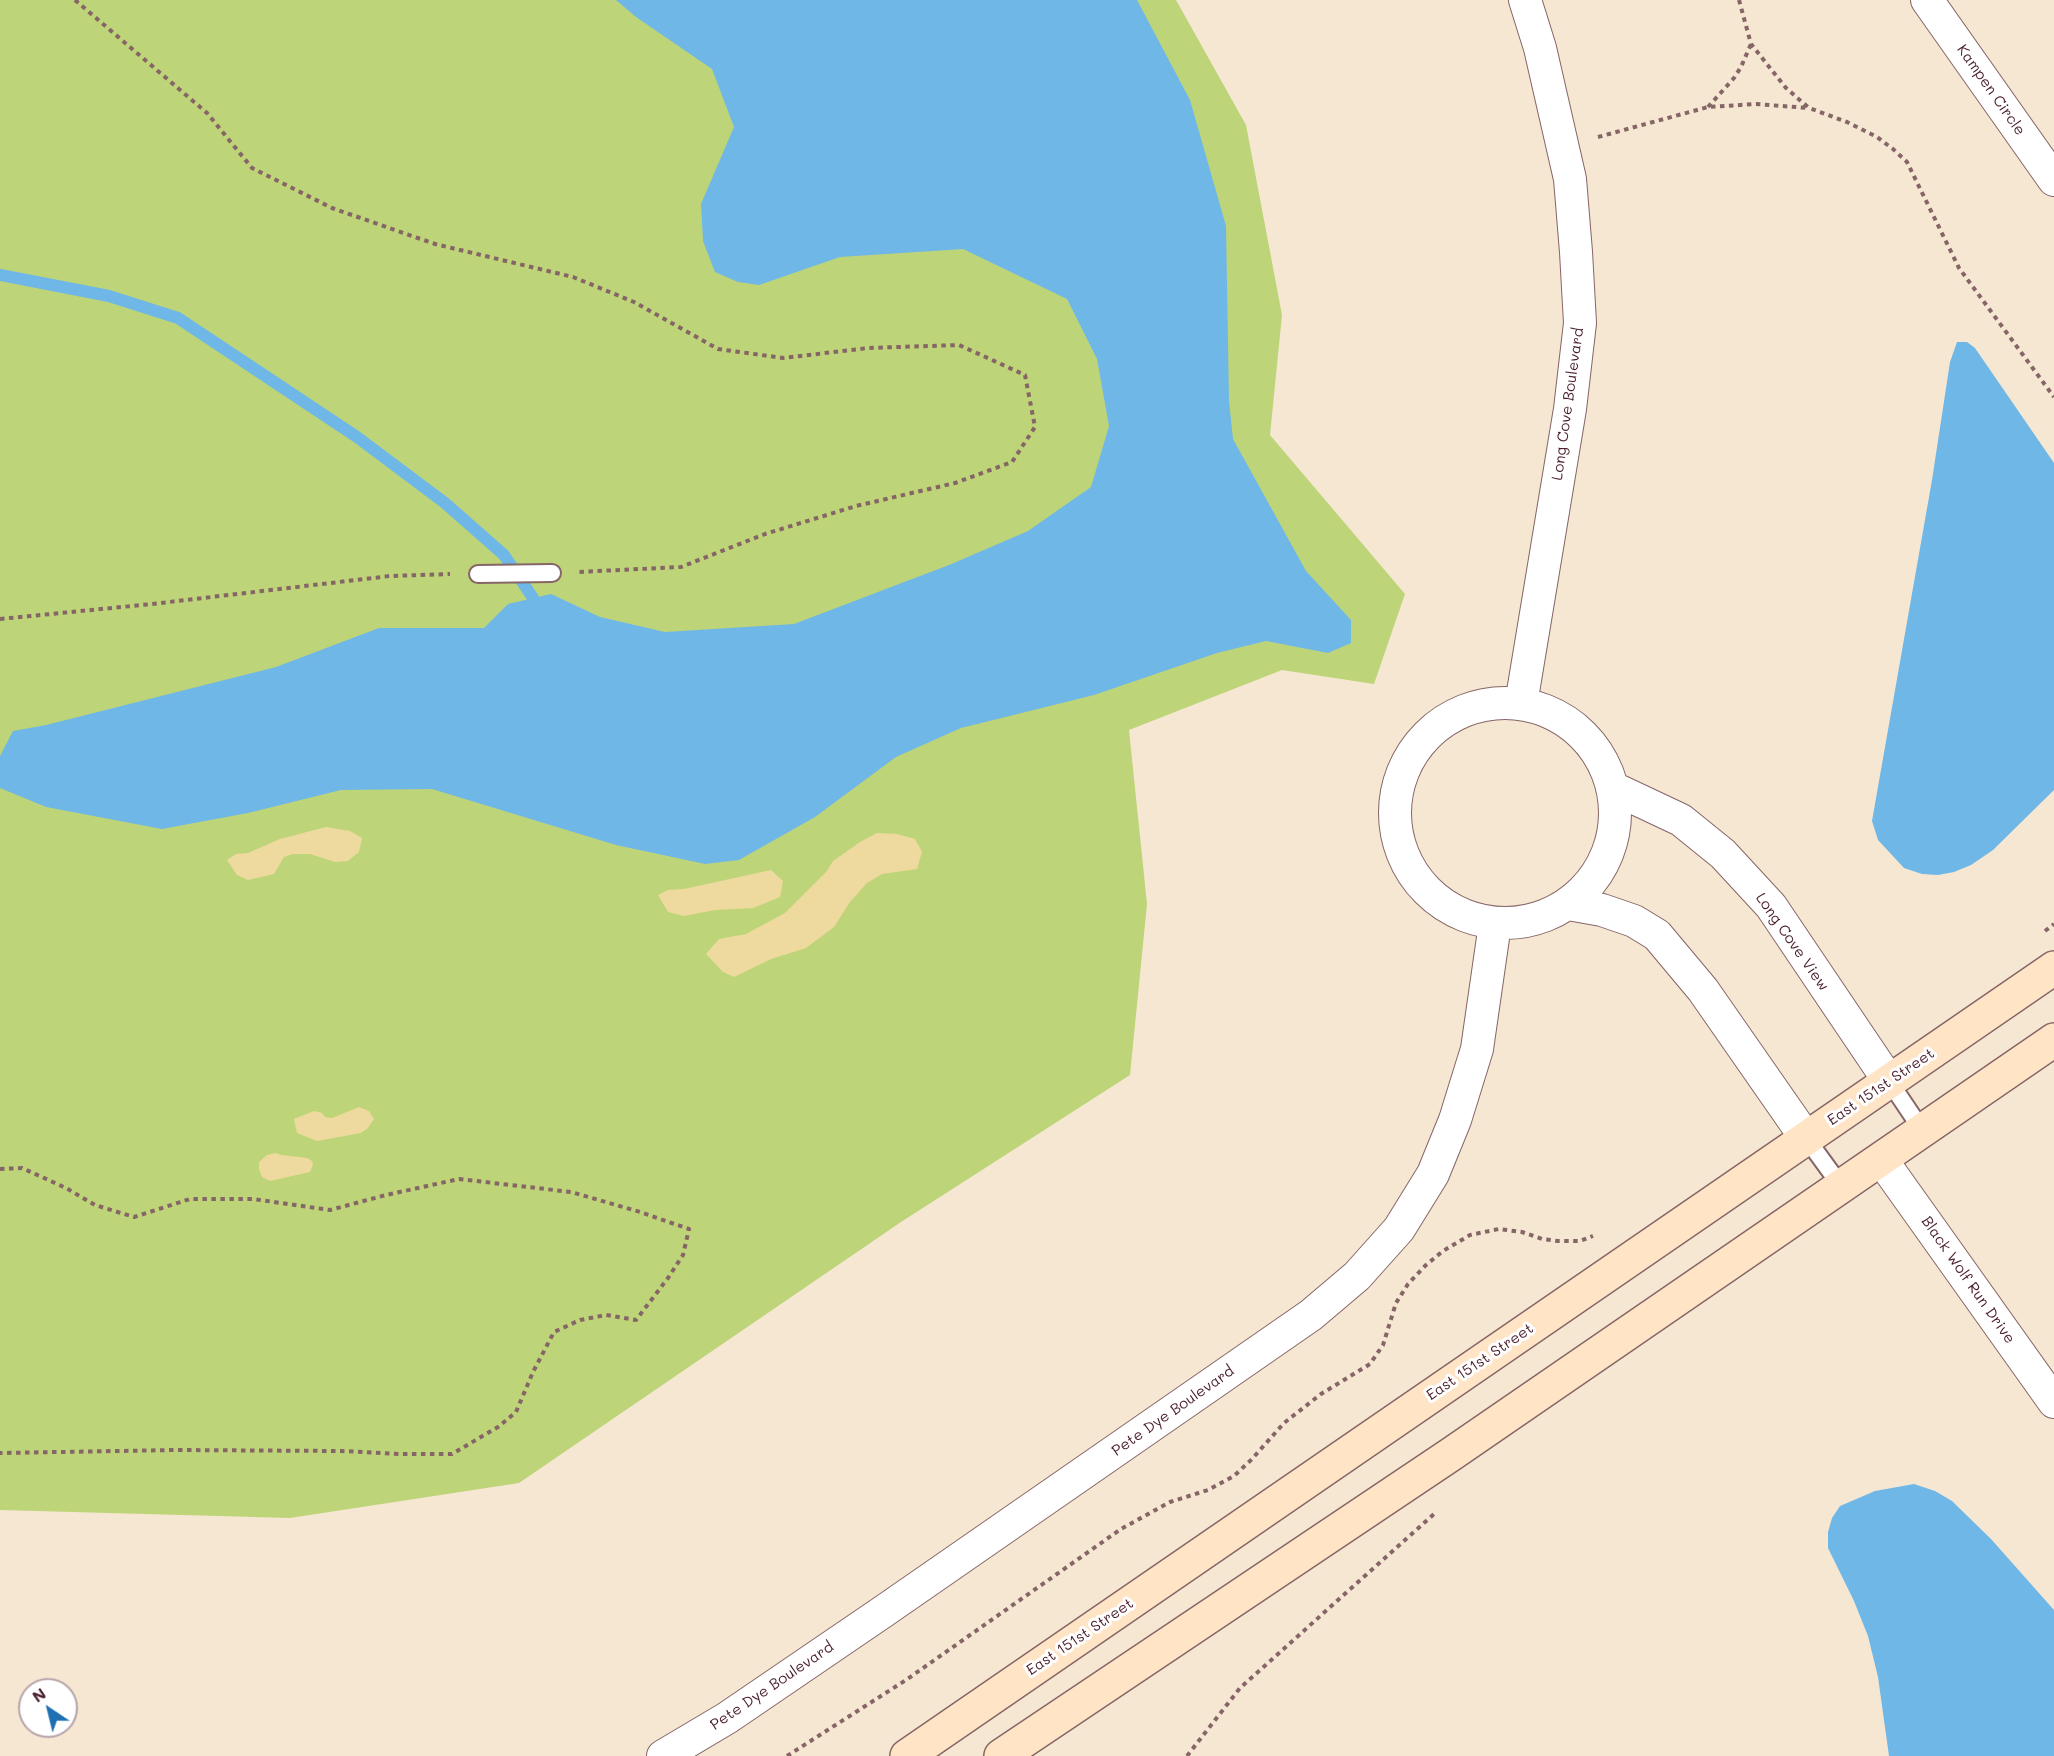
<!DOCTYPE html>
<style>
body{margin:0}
#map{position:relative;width:2054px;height:1756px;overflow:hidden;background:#f6e7d3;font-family:Mali,sans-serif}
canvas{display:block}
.north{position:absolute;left:18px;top:1678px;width:60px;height:60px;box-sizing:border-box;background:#fff;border:2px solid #b7a5aa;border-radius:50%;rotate:325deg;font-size:16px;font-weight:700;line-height:24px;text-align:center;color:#4a1f2b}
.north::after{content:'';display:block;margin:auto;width:21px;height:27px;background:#1f6fb2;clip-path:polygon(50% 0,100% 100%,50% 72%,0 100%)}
</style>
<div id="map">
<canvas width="2054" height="1756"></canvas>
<div class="north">N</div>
</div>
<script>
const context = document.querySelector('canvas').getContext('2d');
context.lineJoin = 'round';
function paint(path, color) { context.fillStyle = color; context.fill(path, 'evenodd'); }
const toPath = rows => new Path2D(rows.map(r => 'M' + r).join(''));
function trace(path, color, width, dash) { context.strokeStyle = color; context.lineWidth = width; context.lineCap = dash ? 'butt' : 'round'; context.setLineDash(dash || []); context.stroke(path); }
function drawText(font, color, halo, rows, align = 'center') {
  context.font = font + ' Mali,sans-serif'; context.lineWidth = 6; context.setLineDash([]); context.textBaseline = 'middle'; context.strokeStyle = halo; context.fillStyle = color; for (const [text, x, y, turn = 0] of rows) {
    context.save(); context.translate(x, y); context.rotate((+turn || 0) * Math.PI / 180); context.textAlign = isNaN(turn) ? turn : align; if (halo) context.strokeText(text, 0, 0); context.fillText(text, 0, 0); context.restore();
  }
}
paint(toPath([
 [0,0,1176,0,1246,125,1282,315,1270,435,1405,594,1374,684,1282,670,1129,730,1147,904,1130,1075,901,1222,519,1483,290,1518,0,1510]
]), '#bed478');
paint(toPath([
 [326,827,350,831,362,838,359,852,348,861,335,862,310,854,293,854,284,857,274,874,248,880,237,875,227,860,236,854,248,853,280,839],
 [877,833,897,834,915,839,922,852,917,869,882,874,867,883,850,902,834,927,806,948,771,959,734,977,723,972,706,954,719,939,746,934,785,913,826,872,833,861,860,842],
 [771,870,783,881,780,897,753,908,715,910,684,916,668,912,658,895,668,890,684,889],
 [359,1107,369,1111,374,1119,368,1128,361,1133,317,1141,297,1133,294,1119,314,1111,322,1113,325,1117,332,1118],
 [276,1153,281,1155,307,1158,312,1161,313,1165,310,1172,270,1181,262,1177,259,1169,259,1162,267,1155]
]), '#eeda9e');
paint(toPath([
 [616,0,1137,0,1190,100,1226,226,1229,401,1233,439,1306,571,1351,620,1351,643,1328,653,1266,641,1217,653,1094,695,961,728,896,757,815,817,739,860,705,864,616,845,432,789,341,790,248,813,162,829,46,807,0,788,0,756,13,731,46,725,276,667,379,628,484,628,508,604,551,594,600,617,665,632,794,624,949,565,1028,531,1091,487,1109,426,1097,359,1067,299,963,249,840,257,759,285,738,282,715,272,703,241,701,204,734,127,712,69,636,17],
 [1957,342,1967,342,1975,348,2054,463,2054,790,1993,850,1971,865,1954,872,1938,875,1922,874,1904,868,1878,840,1872,821,1932,480,1950,362],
 [1914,1484,1935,1491,1952,1501,1991,1539,2054,1610,2054,1756,1889,1756,1878,1677,1868,1636,1854,1601,1828,1548,1828,1532,1832,1518,1840,1506,1875,1491]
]), '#6fb7e7');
trace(toPath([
 [0,275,109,296,178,318,357,437,445,503,504,555,533,598]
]), '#6fb7e7', 12);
const lane = toPath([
 [478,574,552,573],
 [1889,1081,1922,1130],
 [1806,1138,1841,1186]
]);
const street = toPath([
 [1927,0,2054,180],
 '1395 813a110 110 0 1 1 220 0a110 110 0 1 1-220 0Z',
 [1521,704,1570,409,1580,323,1576,252,1570,179,1540,48,1525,0],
 [1613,788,1681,820,1723,854,1771,906,1889,1081],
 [1568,904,1602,910,1634,921,1657,935,1703,990,1806,1138],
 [1881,1159,2054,1402],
 [663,1756,727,1718,884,1611,1311,1315,1357,1276,1399,1229,1433,1174,1455,1120,1477,1049,1495,924]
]);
const secondary = toPath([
 [907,1756,2054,968],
 [1001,1756,1450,1455,2054,1040]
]);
trace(lane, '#866566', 20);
trace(street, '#866566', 34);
trace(secondary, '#866566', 36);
trace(toPath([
 [75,0,207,113,252,168,332,208,435,244,573,277,634,302,718,349,783,358,868,348,959,345,1025,375,1035,427,1012,462,955,483,856,506,765,534,681,567,578,572],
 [1739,0,1751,44,1786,88,1809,108,1847,122,1877,137,1893,149,1907,162,1959,268,2054,397],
 [1708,107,1734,78,1741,67,1751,44],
 [1598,137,1708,107,1756,104,1808,108],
 [0,619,152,604,390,576,450,574],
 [2045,931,2054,924],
 [0,1169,22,1168,66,1188,95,1205,134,1217,190,1199,253,1199,330,1210,386,1195,459,1179,571,1192,640,1212,689,1229,683,1255,668,1278,636,1320,606,1315,580,1320,554,1332,533,1372,516,1412,498,1427,452,1454,399,1454,342,1451,176,1450,0,1453],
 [787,1756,906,1680,1121,1529,1170,1502,1208,1490,1234,1476,1252,1459,1284,1423,1321,1394,1370,1364,1383,1345,1396,1303,1408,1284,1426,1265,1443,1251,1470,1235,1499,1229,1522,1232,1542,1239,1558,1241,1580,1241,1593,1236],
 [1187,1756,1240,1688,1434,1514]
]), '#866566', 4, [4.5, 4.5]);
trace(lane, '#fff', 16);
trace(street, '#fff', 32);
trace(secondary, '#ffe4c6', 33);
drawText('15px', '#4a1f2b', '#fff', [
 ["Kampen Circle",1991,90,55],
 ["Long Cove Boulevard",1568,404,-82],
 ["Long Cove View",1792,942,55],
 ["East 151st Street",1881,1087,-34],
 ["Black Wolf Run Drive",1968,1280,55],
 ["East 151st Street",1480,1362,-34],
 ["Pete Dye Boulevard",1173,1411,-35],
 ["East 151st Street",1080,1637,-34],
 ["Pete Dye Boulevard",772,1686,-34]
]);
</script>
